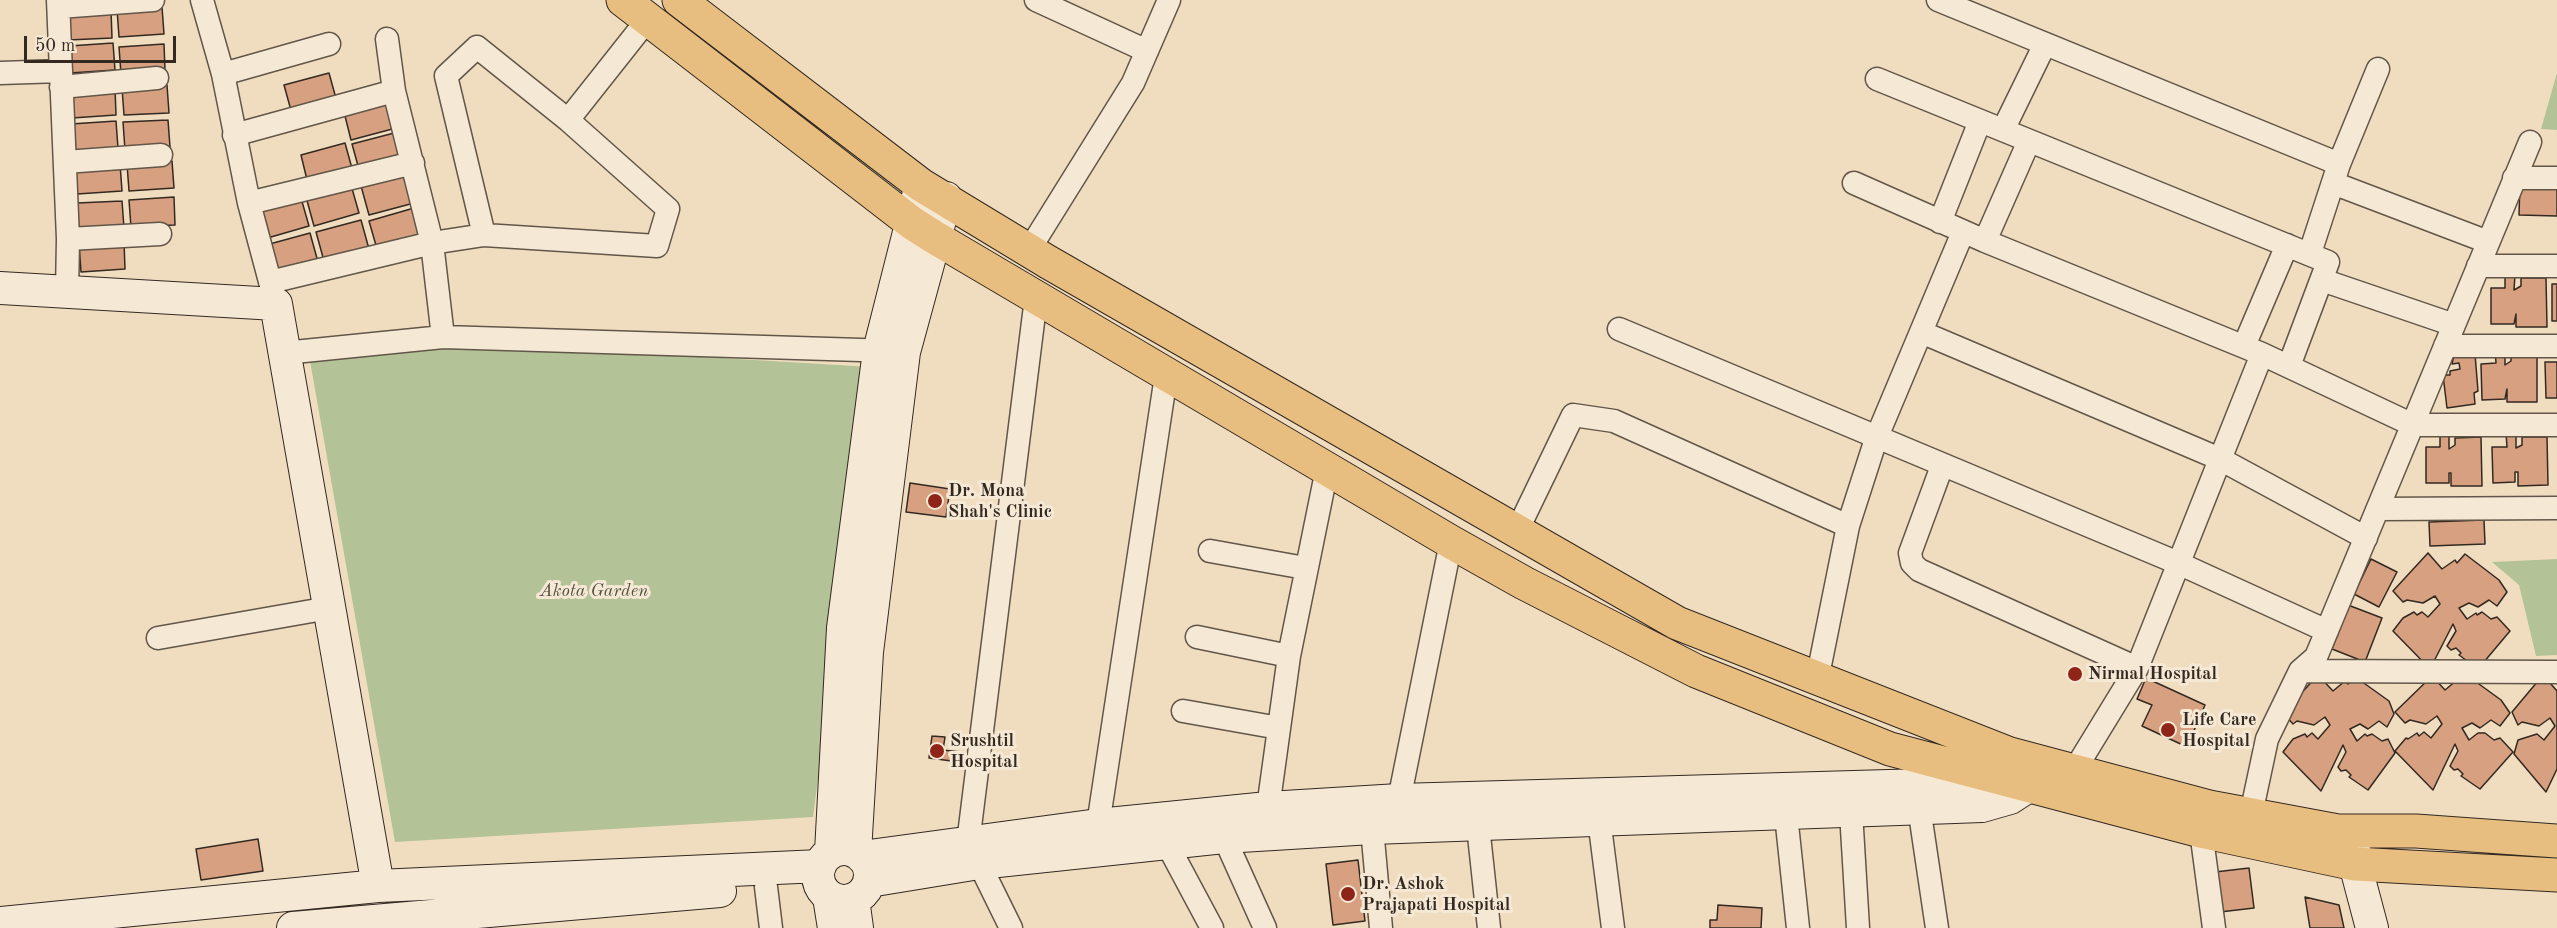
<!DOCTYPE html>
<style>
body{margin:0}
#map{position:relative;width:2557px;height:928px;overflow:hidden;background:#f0ddc0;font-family:"Old Standard TT",serif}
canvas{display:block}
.scale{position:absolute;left:24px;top:36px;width:152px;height:27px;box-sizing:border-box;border:3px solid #332920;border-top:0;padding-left:8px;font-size:18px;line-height:21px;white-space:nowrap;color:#332920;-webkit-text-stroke:4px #f5e9d6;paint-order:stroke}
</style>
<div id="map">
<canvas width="2557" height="928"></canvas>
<div class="scale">50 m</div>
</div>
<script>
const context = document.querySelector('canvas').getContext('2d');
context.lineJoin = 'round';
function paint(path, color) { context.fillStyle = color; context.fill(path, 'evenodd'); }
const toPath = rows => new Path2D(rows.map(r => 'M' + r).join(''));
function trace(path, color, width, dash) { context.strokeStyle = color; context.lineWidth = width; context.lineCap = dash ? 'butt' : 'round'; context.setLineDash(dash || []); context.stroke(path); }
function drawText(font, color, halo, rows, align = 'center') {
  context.font = font + ' "Old Standard TT",serif'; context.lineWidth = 6; context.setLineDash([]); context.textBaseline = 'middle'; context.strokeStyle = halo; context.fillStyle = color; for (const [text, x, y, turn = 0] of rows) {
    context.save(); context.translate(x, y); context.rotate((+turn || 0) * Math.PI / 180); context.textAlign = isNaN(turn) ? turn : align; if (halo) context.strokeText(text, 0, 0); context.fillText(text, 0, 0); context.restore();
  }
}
paint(toPath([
 [2557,73,2557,130,2541,129],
 [426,345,589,350,871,367,813,817,395,842,310,361],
 [2557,559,2557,655,2536,656,2519,585,2492,562]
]), '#b4c297');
const building = toPath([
 [162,7,164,34,119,37,117,9,162,7],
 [111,10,112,38,68,40,66,13,111,10],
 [113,43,115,70,70,73,69,46,113,43],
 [164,44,165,71,121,74,119,47,164,44],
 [329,73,337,102,292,114,284,85,329,73],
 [167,85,169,113,124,115,122,88,167,85],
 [115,88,116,115,72,118,70,90,115,88],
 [388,99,396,128,351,140,344,112,388,99],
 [168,120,170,147,125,150,123,122,168,120],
 [116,121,118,148,73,151,71,124,116,121],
 [398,132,405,161,360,173,352,144,398,132],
 [345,143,353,172,308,184,301,155,345,143],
 [172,161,174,188,129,191,127,164,172,161],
 [120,164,122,191,77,194,76,166,120,164],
 [406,174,414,203,369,215,361,186,406,174],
 [2557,181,2557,216,2519,215,2520,183,2557,181],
 [351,185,359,213,314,226,306,197,351,185],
 [174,197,175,225,131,227,129,200,174,197],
 [301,198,309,226,264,239,256,210,301,198],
 [122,201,124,228,79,230,77,203,122,201],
 [414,208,421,237,377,249,369,221,414,208],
 [361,220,369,249,324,261,316,232,361,220],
 [310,233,318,262,273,274,266,245,310,233],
 [124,242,125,269,81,272,79,244,124,242],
 [2505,275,2515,275,2514,290,2521,286,2521,278,2546,278,2547,327,2516,327,2516,314,2514,324,2491,324,2491,288,2505,288,2505,275],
 [2552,284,2557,284,2557,321,2552,321,2552,284],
 [2495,350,2505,350,2505,365,2511,361,2511,353,2537,353,2537,402,2507,402,2507,389,2505,399,2482,400,2481,364,2496,363,2495,350],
 [2475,354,2478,391,2474,393,2475,404,2447,408,2443,375,2450,375,2450,371,2460,369,2459,363,2452,364,2454,355,2475,354],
 [2545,362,2557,362,2557,398,2546,398,2545,362],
 [2506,433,2516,433,2516,448,2522,445,2522,437,2547,437,2548,485,2518,486,2518,472,2515,472,2515,482,2493,483,2492,447,2507,447,2506,433],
 [2440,434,2449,434,2449,449,2455,445,2455,438,2481,437,2482,486,2451,486,2451,473,2449,473,2449,483,2426,483,2426,447,2440,447,2440,434],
 [910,483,950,489,946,517,906,512,910,483],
 [2484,520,2485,544,2430,546,2429,522,2484,520],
 [2428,553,2442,569,2455,560,2457,563,2465,554,2499,580,2507,592,2497,606,2489,600,2478,607,2469,603,2459,608,2467,619,2476,613,2477,615,2482,612,2491,619,2497,617,2510,631,2478,669,2459,655,2461,653,2456,648,2451,650,2447,646,2456,631,2453,624,2430,669,2393,631,2403,618,2414,612,2417,615,2422,612,2428,617,2440,604,2435,596,2423,603,2407,600,2403,602,2393,591,2428,553],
 [2371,559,2397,572,2379,607,2354,594,2371,559],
 [2348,605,2382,618,2365,662,2332,649,2348,605],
 [2318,675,2333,691,2345,681,2348,684,2354,676,2389,701,2394,714,2387,727,2379,721,2368,729,2360,724,2350,729,2357,741,2365,734,2367,736,2372,734,2382,741,2388,739,2395,753,2368,790,2349,777,2351,775,2346,770,2341,771,2338,767,2346,752,2343,745,2321,791,2283,752,2293,739,2305,734,2307,737,2312,733,2318,739,2330,725,2325,717,2314,725,2297,721,2293,724,2283,713,2318,675],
 [2543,675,2557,691,2557,769,2546,792,2514,754,2518,740,2537,734,2544,740,2555,726,2550,718,2539,726,2522,722,2518,725,2512,712,2543,675],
 [2432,676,2445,690,2457,680,2460,683,2468,676,2501,700,2510,713,2500,726,2491,720,2480,728,2472,723,2462,728,2469,740,2478,733,2485,733,2494,740,2500,738,2513,752,2480,789,2461,776,2463,774,2458,769,2454,770,2450,766,2458,751,2455,744,2433,790,2395,751,2406,738,2408,739,2417,733,2419,736,2424,732,2431,738,2442,724,2437,716,2426,724,2410,720,2405,723,2395,712,2432,676],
 [2146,678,2205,705,2187,747,2142,726,2152,705,2137,699,2146,678],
 [932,736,945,737,943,750,960,752,959,762,929,758,932,736],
 [258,839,263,871,201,880,196,849,258,839],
 [1358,860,1365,921,1333,925,1326,864,1358,860],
 [2249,868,2254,908,2220,912,2215,872,2249,868],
 [2305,897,2339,905,2344,928,2310,928,2305,897],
 [1718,905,1762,908,1761,928,1710,928,1710,920,1717,920,1718,905]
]);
paint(building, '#d6a081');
trace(building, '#332920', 1.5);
const street = toPath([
 [58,0,68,239,67,292],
 [202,0,223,74,249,203,276,304],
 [1036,0,1147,51],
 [1938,0,2339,164],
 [59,7,153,0],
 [387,39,394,91,432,243,443,337],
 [477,47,568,120,668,209,657,246,484,235,446,76,477,47],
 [0,73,61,71],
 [223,74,329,44],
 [1877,79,2328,262,2289,366],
 [61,87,157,78],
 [568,120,648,19],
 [2003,130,2045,44],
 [234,135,394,91],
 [65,162,161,155],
 [2514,178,2557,178],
 [1854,183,1985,241,2262,354,2413,425,2557,425],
 [2333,183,2488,242],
 [249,203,413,163],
 [1940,222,1980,121],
 [68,239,160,234],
 [1985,241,2029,141],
 [1029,250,1133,83,1169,0],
 [2310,253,2339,164,2378,69],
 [2478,266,2557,266],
 [2322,280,2454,325],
 [270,282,432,243,484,235],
 [1619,329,2178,563,2327,631],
 [1921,332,2220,459,2366,538],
 [2244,346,2287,245],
 [2445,346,2557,346],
 [284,353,443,337,893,351],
 [1942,466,1910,553,1912,563,1919,570,2137,668],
 [2378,509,2557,508],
 [1517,531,1573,415,1614,421,1848,526],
 [1210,551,1305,568],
 [1197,637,1289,656],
 [158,638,329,608],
 [2300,671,2557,672],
 [1817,680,1848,526,1876,439,1963,232],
 [1183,711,1279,728],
 [2074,771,2137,668,2262,354],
 [1399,800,1451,542],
 [1919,807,1937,928],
 [1268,808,1289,656,1327,469],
 [1851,812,1858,928],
 [1786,815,1798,928],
 [1599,819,1613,928],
 [1098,825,1166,376],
 [1478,826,1489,928],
 [1372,828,1381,928],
 [2248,828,2267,739,2300,671,2316,657,2530,142],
 [2201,831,2214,928],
 [1224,837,1265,928],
 [1166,842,1212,928],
 [968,843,1036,298],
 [979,863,1011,928],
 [766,887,771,928]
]);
const secondary = toPath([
 [0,288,276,304,378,886],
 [2353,838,2355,864,2372,928],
 '818 875a26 26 0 1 1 52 0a26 26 0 1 1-52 0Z',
 [831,852,843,628,879,351,921,185],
 [855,852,867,652,904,352,946,198],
 [862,857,1098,825,1268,808,1399,800,1924,785,1994,776],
 [869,881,979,863,1224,837,1372,828,1982,806,2010,798,2030,785,2038,769],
 [829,897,834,928],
 [853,899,857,928],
 [0,923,378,886,820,866],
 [293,928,720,891]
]);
const primary = toPath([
 [623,0,912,223,934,237,1451,542,1524,583,1696,671,1890,749,2201,831,2355,864,2557,875],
 [679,0,921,185,1048,262,1677,623,2010,754,2209,807,2338,831,2416,831,2557,841]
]);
trace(street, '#625648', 25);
trace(secondary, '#332920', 34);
trace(primary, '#332920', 35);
trace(street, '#f5e9d6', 22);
trace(secondary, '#f5e9d6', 32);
trace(primary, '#e8be80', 33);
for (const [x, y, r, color] of [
 [935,501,8,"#8f2418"],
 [2075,674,8,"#8f2418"],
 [2168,730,8,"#8f2418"],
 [937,751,8,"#8f2418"],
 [1348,894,8,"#8f2418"]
]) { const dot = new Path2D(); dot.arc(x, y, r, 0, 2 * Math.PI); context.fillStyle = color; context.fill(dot); trace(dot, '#f5e9d6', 2); }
drawText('bold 18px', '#332920', '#f5e9d6', [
 ["Dr. Mona",948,491],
 ["Shah's Clinic",948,512],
 ["Nirmal Hospital",2088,674],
 ["Life Care",2182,720],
 ["Hospital",2182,741],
 ["Srushtil",950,741],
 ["Hospital",950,762],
 ["Dr. Ashok",1362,884],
 ["Prajapati Hospital",1362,905]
], 'left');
drawText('italic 18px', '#534f3e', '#f5e9d6', [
 ["Akota Garden",594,591]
]);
</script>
